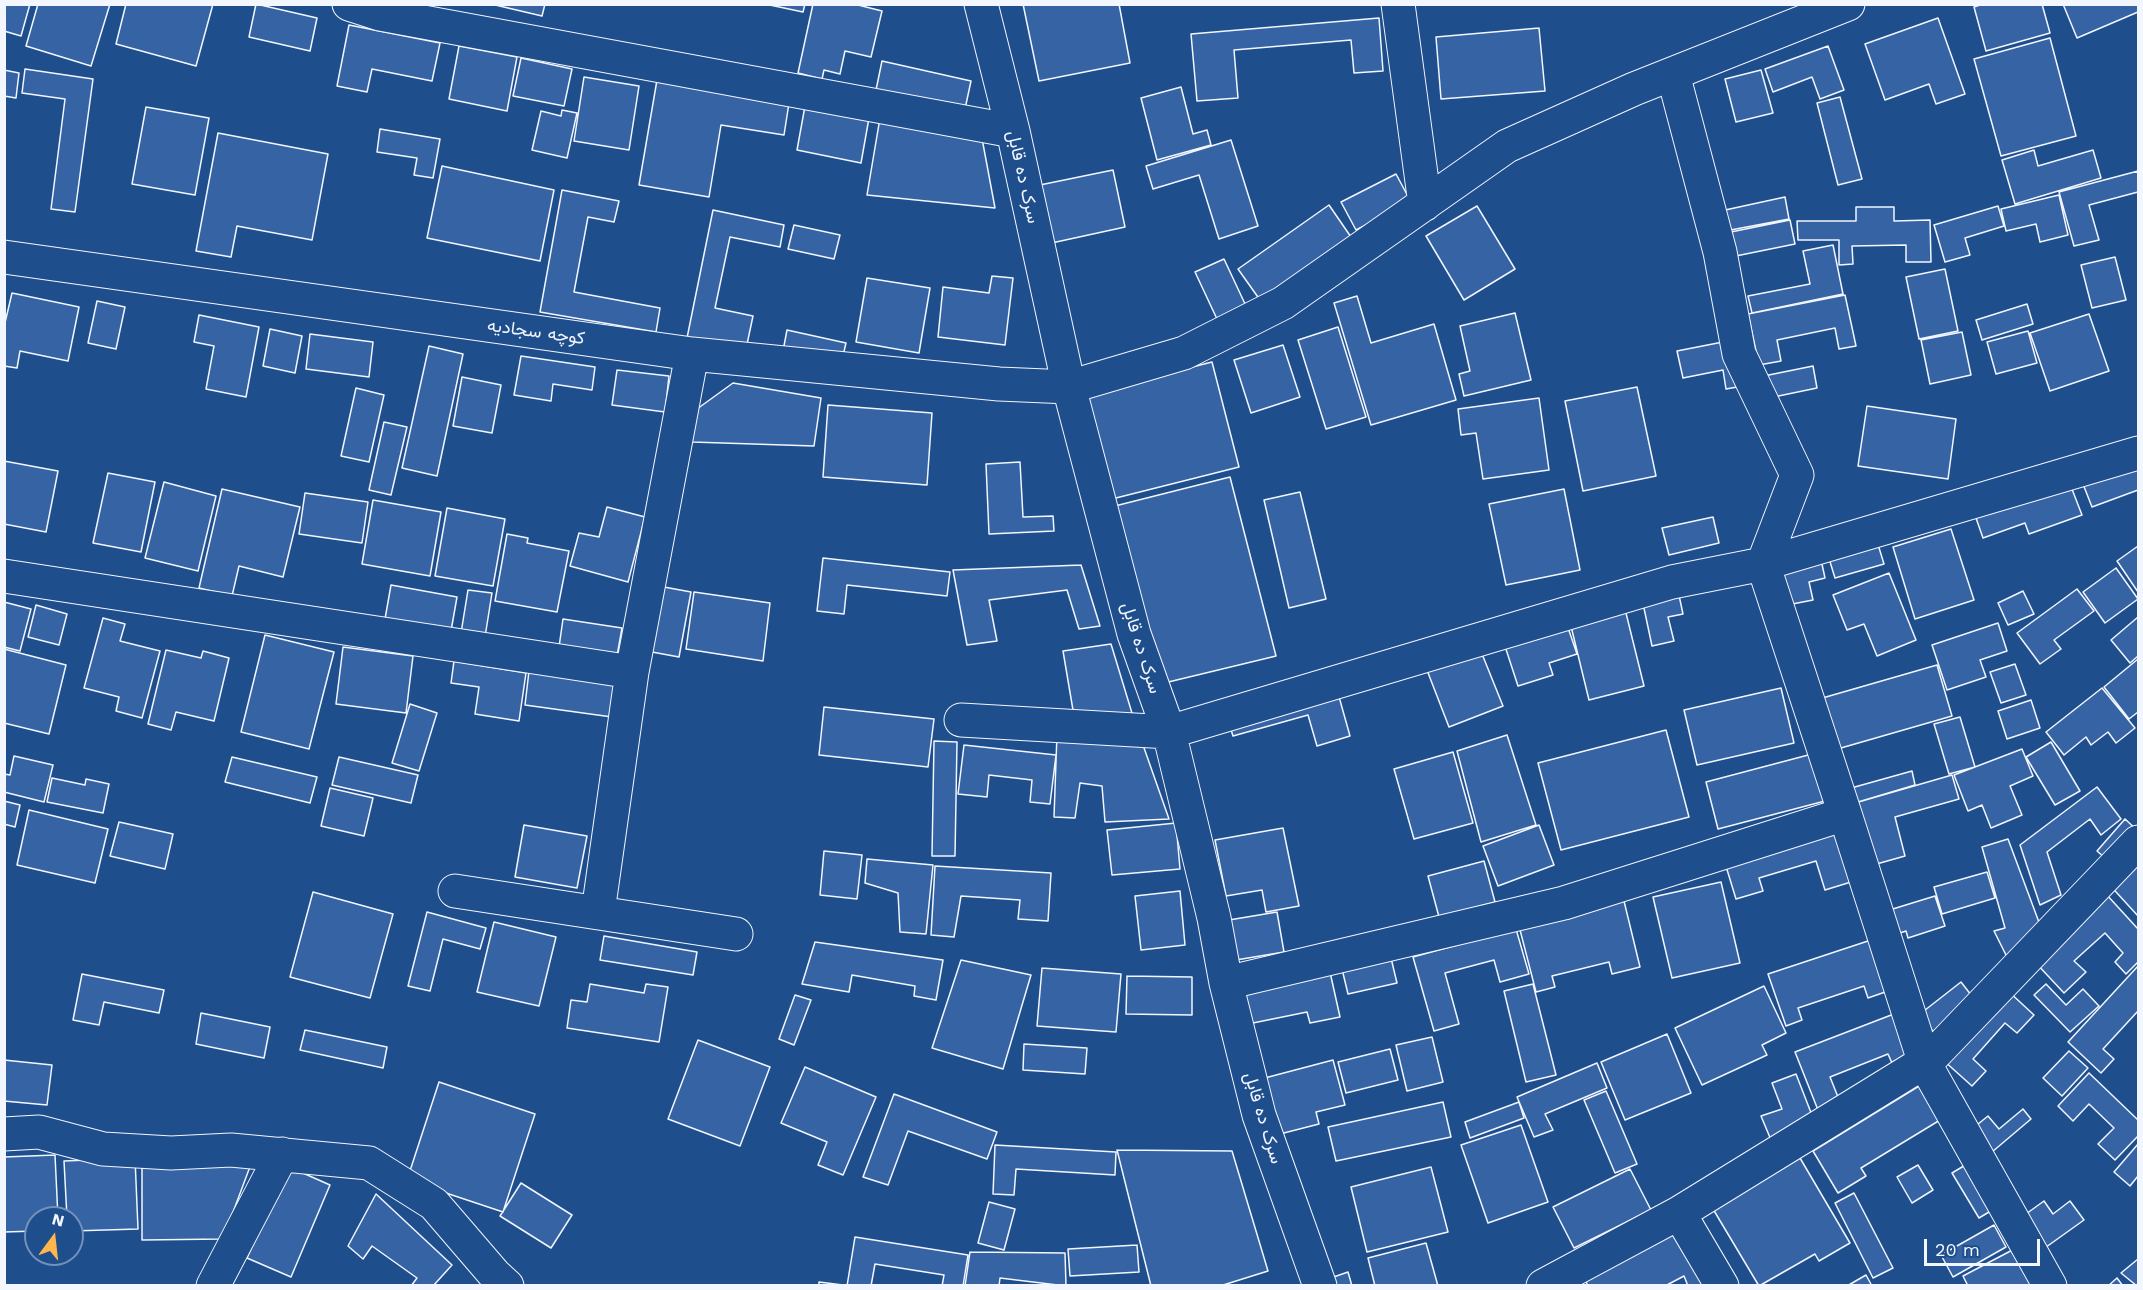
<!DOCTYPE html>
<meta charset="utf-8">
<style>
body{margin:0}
#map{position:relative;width:2143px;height:1290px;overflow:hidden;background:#1f4e8c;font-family:"Work Sans",sans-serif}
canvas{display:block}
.frame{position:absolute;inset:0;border:6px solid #f2f6ff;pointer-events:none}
.north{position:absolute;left:24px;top:1206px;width:60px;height:60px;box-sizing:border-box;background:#1f4e8c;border:2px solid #7391ba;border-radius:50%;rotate:15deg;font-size:16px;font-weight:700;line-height:24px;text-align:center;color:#f2f6ff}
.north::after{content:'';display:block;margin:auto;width:21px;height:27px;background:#ffb74d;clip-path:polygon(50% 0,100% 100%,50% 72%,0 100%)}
.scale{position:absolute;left:1924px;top:1239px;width:116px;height:27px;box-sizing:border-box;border:3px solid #f2f6ff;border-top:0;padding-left:8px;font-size:18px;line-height:21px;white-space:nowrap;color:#f2f6ff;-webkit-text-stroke:4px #1f4e8c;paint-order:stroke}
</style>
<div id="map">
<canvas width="2143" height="1290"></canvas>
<div class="frame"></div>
<div class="north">N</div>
<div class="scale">20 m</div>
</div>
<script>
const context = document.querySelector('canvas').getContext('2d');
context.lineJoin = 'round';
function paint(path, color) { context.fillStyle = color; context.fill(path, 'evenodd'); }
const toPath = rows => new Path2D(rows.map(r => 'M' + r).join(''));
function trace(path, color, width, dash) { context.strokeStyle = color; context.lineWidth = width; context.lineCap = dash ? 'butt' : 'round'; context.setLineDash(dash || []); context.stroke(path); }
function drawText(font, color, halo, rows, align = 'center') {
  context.font = font + ' "Work Sans",Vazirmatn,sans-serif'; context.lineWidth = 4.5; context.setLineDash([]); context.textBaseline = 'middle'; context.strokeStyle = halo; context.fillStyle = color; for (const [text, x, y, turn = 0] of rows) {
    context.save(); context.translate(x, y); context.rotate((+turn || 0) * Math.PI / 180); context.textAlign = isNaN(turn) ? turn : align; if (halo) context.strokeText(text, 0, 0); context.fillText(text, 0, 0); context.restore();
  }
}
const building = toPath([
 [4,4,30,4,21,36,4,31,4,4],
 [38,4,110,4,91,66,26,46,38,4],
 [126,4,213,4,196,66,116,44,126,4],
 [256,4,317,18,310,51,249,37,256,4],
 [491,4,545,4,542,16,491,4],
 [765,4,805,4,803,12,765,4],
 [813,4,854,4,882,11,871,57,845,51,840,74,824,70,822,79,798,73,813,4],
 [1023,4,1119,4,1130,63,1039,81,1023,4],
 [1983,4,2042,4,2050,33,1986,51,1974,7,1983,4],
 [2063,4,2138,4,2138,12,2077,38,2063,4],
 [1379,18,1383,71,1354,73,1351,40,1234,50,1238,98,1197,101,1191,34,1379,18],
 [1938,18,1965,94,1936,104,1929,84,1885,100,1865,44,1938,18],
 [349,25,440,43,432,81,372,69,367,92,337,86,349,25],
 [1539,28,1545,91,1441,99,1436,37,1539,28],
 [2050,38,2076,136,2001,156,1974,59,2050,38],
 [459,46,517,57,507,111,449,99,459,46],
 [1828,46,1844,90,1820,99,1812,77,1773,92,1765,69,1828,46],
 [521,58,572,69,564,106,513,96,521,58],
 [882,61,971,81,965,109,876,90,882,61],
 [25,69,93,79,75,212,51,209,65,99,22,93,25,69],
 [4,70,19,73,16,98,4,96,4,70],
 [1761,70,1773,113,1736,122,1725,79,1761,70],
 [584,77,639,86,629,150,574,141,584,77],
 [657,80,789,103,784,135,721,125,709,197,639,185,657,80],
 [1181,87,1193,134,1207,130,1211,145,1157,160,1141,98,1181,87],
 [1840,97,1862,179,1838,185,1817,103,1840,97],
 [805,106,869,118,861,163,797,150,805,106],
 [146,107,209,118,195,195,132,184,146,107],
 [562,110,577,113,567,158,532,150,541,111,561,116,562,110],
 [881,112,981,133,995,208,867,195,881,112],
 [380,129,440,139,433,178,414,175,417,158,377,152,380,129],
 [218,133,328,154,312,240,237,226,231,257,196,251,218,133],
 [1231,140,1258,226,1219,239,1199,175,1153,189,1146,166,1231,140],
 [2034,150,2038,166,2093,150,2101,178,2015,204,2002,160,2034,150],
 [442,166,554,190,540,261,427,238,442,166],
 [1113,170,1125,227,1047,244,1035,186,1113,170],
 [2138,171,2138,192,2089,205,2099,240,2074,246,2059,192,2138,171],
 [1396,174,1411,202,1356,230,1341,202,1396,174],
 [562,190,619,201,614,222,588,217,574,292,660,308,656,332,540,312,562,190],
 [2059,195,2068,235,2040,242,2036,224,2006,231,2001,209,2059,195],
 [1785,197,1789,219,1720,232,1716,212,1785,197],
 [1329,205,1351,237,1260,300,1238,269,1329,205],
 [1477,206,1515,269,1464,300,1426,236,1477,206],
 [1998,206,2004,226,1965,238,1970,255,1945,262,1934,225,1998,206],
 [1856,207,1894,207,1894,221,1930,220,1931,262,1906,262,1906,245,1852,246,1853,264,1839,265,1839,240,1798,240,1797,221,1856,221,1856,207],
 [713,210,784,225,780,247,730,237,715,308,753,316,746,349,687,338,713,210],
 [1790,220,1795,244,1726,258,1721,234,1790,220],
 [794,225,840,235,834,259,788,249,794,225],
 [1833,245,1843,294,1752,313,1748,296,1810,284,1803,251,1833,245],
 [2115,257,2126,300,2092,308,2081,265,2115,257],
 [1224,259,1246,306,1217,319,1195,272,1224,259],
 [1945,269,1958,331,1919,339,1906,277,1945,269],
 [992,276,1013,278,1005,345,938,337,943,287,989,293,992,276],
 [867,278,930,288,919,353,856,342,867,278],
 [12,293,79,307,68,361,20,351,17,368,4,366,4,327,12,293],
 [1845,295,1856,346,1839,349,1835,328,1777,340,1781,361,1759,365,1748,314,1845,295],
 [1357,296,1371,343,1434,324,1456,400,1371,425,1334,303,1357,296],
 [97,301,125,307,116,349,88,343,97,301],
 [2027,304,2033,324,1982,340,1976,320,2027,304],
 [1515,313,1531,380,1464,396,1459,374,1470,371,1460,326,1515,313],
 [2089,314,2109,371,2050,391,2030,333,2089,314],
 [199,315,259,327,246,397,206,389,214,346,194,342,199,315],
 [1338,327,1366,417,1326,429,1298,340,1338,327],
 [270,329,302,336,295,373,263,366,270,329],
 [787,330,846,343,841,364,783,351,787,330],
 [2028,331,2037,363,1996,374,1987,342,2028,331],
 [1962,332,1971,375,1930,384,1921,340,1962,332],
 [310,334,373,342,369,377,306,369,310,334],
 [1733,340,1743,386,1726,389,1723,370,1683,378,1677,351,1733,340],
 [1283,345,1300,397,1251,413,1234,360,1283,345],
 [429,346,463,354,437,476,402,468,429,346],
 [521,356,595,367,592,390,553,384,551,401,514,395,521,356],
 [1212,362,1239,467,1104,501,1078,396,1212,362],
 [1813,366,1817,388,1764,399,1759,377,1813,366],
 [617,370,669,376,665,412,612,405,617,370],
 [462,377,501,385,492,433,453,426,462,377],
 [733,383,821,398,814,446,692,442,697,409,733,383],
 [1637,387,1656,476,1583,491,1565,401,1637,387],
 [356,388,384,395,369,462,341,456,356,388],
 [1539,398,1549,470,1483,479,1476,433,1461,435,1458,409,1539,398],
 [828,405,932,413,927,485,823,477,828,405],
 [1867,406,1956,419,1948,479,1858,466,1867,406],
 [384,422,407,427,391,495,369,490,384,422],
 [4,461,58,471,46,532,4,524,4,461],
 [1020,462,1023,517,1053,516,1054,531,989,534,986,464,1020,462],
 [2138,463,2138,490,2092,507,2083,484,2138,463],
 [108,473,155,482,141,552,93,543,108,473],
 [1230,477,1276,656,1156,685,1111,507,1230,477],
 [164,482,216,496,198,571,145,558,164,482],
 [2070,484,2082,515,2029,534,2025,523,1983,538,1976,518,2070,484],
 [222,489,300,507,283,577,239,566,232,596,199,588,222,489],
 [1564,489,1580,570,1506,585,1489,504,1564,489],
 [1300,492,1326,599,1289,608,1264,500,1300,492],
 [305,493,368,502,362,543,299,534,305,493],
 [373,500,441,512,430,576,362,564,373,500],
 [607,507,645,517,628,582,570,566,579,533,599,537,607,507],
 [447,508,505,519,493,586,435,576,447,508],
 [1713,517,1719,543,1669,555,1662,528,1713,517],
 [1951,529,1974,600,1915,619,1893,547,1951,529],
 [507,534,528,538,527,543,569,551,557,612,495,601,507,534],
 [1876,538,1884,564,1835,578,1827,552,1876,538],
 [2138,546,2138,592,2117,561,2138,546],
 [1820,555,1825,578,1809,582,1813,600,1782,606,1773,565,1820,555],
 [823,558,950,572,947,596,847,585,844,614,817,611,823,558],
 [1081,565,1100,626,1079,629,1067,590,989,600,997,641,967,645,953,570,1081,565],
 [2116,568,2138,599,2105,623,2083,592,2116,568],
 [1889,573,1916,640,1877,656,1864,624,1847,630,1833,595,1889,573],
 [391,585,457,597,451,631,385,619,391,585],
 [1677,586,1683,614,1668,617,1674,641,1652,646,1641,594,1677,586],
 [664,587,691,592,679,657,652,652,664,587],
 [2077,589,2094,611,2054,640,2061,649,2040,664,2017,633,2077,589],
 [468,590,492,593,485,637,461,633,468,590],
 [2023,591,2034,614,2008,625,1998,603,2023,591],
 [694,592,770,603,763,661,686,649,694,592],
 [4,602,31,609,20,651,4,647,4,602],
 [36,605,67,614,59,645,28,637,36,605],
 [1624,605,1644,686,1589,700,1569,618,1624,605],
 [1564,616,1577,654,1549,663,1553,675,1518,686,1502,637,1564,616],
 [2138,617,2138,656,2130,663,2111,640,2138,617],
 [103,618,125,624,120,641,160,651,142,718,116,711,119,697,84,688,103,618],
 [563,619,622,628,617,656,559,647,563,619],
 [1998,623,2007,651,1980,660,1986,677,1947,690,1932,645,1998,623],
 [265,635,334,652,309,749,241,732,265,635],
 [1111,644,1135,723,1074,716,1063,651,1111,644],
 [1478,644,1503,706,1449,727,1425,665,1478,644],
 [343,647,413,656,406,713,336,704,343,647],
 [4,649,66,665,49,734,4,723,4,649],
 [166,650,201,658,203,651,229,658,214,721,176,712,171,730,148,724,166,650],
 [2138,659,2138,712,2129,719,2104,687,2138,659],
 [454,661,526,673,519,721,475,714,479,687,451,683,454,661],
 [2015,664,2026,695,2001,703,1990,672,2015,664],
 [1937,665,1952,716,1834,750,1819,699,1937,665],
 [529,671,616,683,612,717,525,705,529,671],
 [1336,686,1350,736,1317,746,1308,715,1233,736,1227,717,1336,686],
 [1781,688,1794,743,1697,765,1684,710,1781,688],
 [2102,688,2135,728,2116,743,2108,732,2091,745,2086,737,2064,755,2046,732,2102,688],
 [2031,700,2040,728,2007,739,1998,711,2031,700],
 [410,704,437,713,419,771,392,763,410,704],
 [824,707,934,719,928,767,819,755,824,707],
 [1960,717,1975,767,1949,774,1934,724,1960,717],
 [1666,730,1689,817,1561,850,1538,763,1666,730],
 [1057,734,1143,745,1169,819,1105,822,1102,786,1080,783,1075,818,1054,817,1057,734],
 [1507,735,1536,825,1481,842,1457,751,1507,735],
 [934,741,957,742,955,856,932,856,934,741],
 [2051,742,2080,791,2055,805,2026,757,2051,742],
 [964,745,1056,755,1050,804,1030,802,1032,780,989,775,987,797,958,794,964,745],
 [2022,749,2033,776,2010,786,2022,815,1991,828,1982,805,1968,811,1954,775,2022,749],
 [1453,752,1473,823,1414,839,1394,769,1453,752],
 [1812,754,1825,801,1718,829,1706,782,1812,754],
 [14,756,53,765,44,802,4,792,4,774,10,775,14,756],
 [232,757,317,777,310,803,225,782,232,757],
 [339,757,418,775,411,803,332,785,339,757],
 [1912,771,1915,785,1848,805,1844,790,1912,771],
 [1952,775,1959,799,1895,817,1905,856,1873,865,1855,803,1952,775],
 [52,778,85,785,86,779,109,784,103,813,47,802,52,778],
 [2097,787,2121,819,2101,835,2090,819,2047,852,2061,895,2040,905,2020,845,2097,787],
 [330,788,373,798,364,836,321,826,330,788],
 [4,801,20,805,15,827,4,824,4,801],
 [29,810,108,829,95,883,17,865,29,810],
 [2125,819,2138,831,2113,865,2097,851,2125,819],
 [119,822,173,834,165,869,110,856,119,822],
 [1176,823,1180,869,1112,875,1107,830,1176,823],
 [524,825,587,836,577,888,515,877,524,825],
 [1539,825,1554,865,1498,886,1483,846,1539,825],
 [1283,828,1299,906,1266,912,1262,890,1226,896,1215,840,1283,828],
 [1835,831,1851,882,1825,890,1816,861,1759,878,1763,891,1736,899,1725,863,1835,831],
 [2008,839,2043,933,2010,963,1994,931,2005,928,1982,847,2008,839],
 [824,851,862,855,857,899,820,895,824,851],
 [2138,851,2138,916,2106,881,2138,851],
 [867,859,933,865,926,934,900,932,898,893,865,883,867,859],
 [1484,861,1495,902,1439,917,1428,876,1484,861],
 [935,866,1051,873,1048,921,1018,919,1020,900,961,896,954,937,931,935,935,866],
 [1987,872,1995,898,1942,914,1934,887,1987,872],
 [1721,882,1740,963,1672,978,1653,897,1721,882],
 [1180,891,1185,945,1141,950,1135,896,1180,891],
 [313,892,393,914,370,998,290,977,313,892],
 [2106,894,2138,929,2138,962,2126,974,2115,962,2123,953,2105,933,2074,961,2086,972,2064,993,2034,961,2106,894],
 [1935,896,1945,926,1908,938,1906,931,1891,936,1883,912,1935,896],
 [1624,901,1640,967,1612,974,1609,962,1552,976,1555,987,1536,992,1519,926,1624,901],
 [427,912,486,928,480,949,443,939,430,991,408,986,427,912],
 [1277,912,1284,952,1236,960,1229,920,1277,912],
 [494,922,556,937,539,1006,477,992,494,922],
 [1516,929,1529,974,1500,982,1494,960,1445,973,1459,1024,1434,1031,1413,957,1516,929],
 [604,936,697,952,693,975,600,960,604,936],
 [1874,939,1891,990,1868,998,1864,986,1798,1008,1802,1020,1786,1026,1768,974,1874,939],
 [815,942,943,960,936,1000,914,996,915,986,852,975,849,992,802,984,815,942],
 [1391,958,1397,983,1348,994,1342,969,1391,958],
 [961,960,1031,975,1003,1069,932,1048,961,960],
 [2138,966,2138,1011,2103,1049,2114,1059,2101,1073,2068,1042,2138,966],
 [1042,968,1121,974,1116,1032,1037,1026,1042,968],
 [1330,972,1340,1017,1310,1023,1307,1012,1248,1024,1241,990,1330,972],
 [82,974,164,990,159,1013,104,1002,99,1025,73,1020,82,974],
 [1127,976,1192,977,1192,1015,1126,1014,1127,976],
 [1961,982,1975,1000,1934,1033,1920,1014,1961,982],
 [590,984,644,993,646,984,668,987,659,1042,567,1028,571,1000,587,1002,590,984],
 [1533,984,1556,1075,1526,1082,1504,991,1533,984],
 [2046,984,2066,1005,2083,989,2099,1006,2070,1032,2034,995,2046,984],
 [1764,986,1786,1033,1762,1045,1767,1055,1702,1085,1675,1028,1764,986],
 [2007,990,2034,1015,2017,1033,2005,1023,1973,1059,1986,1071,1972,1086,1943,1060,2007,990],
 [795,995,811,1000,794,1045,779,1039,795,995],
 [1899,1012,1915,1055,1892,1063,1888,1054,1830,1077,1840,1102,1818,1110,1795,1052,1899,1012],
 [201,1013,270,1027,264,1058,196,1044,201,1013],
 [305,1030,387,1047,383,1068,300,1050,305,1030],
 [1667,1034,1691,1093,1625,1120,1601,1062,1667,1034],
 [1432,1037,1443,1082,1407,1091,1396,1045,1432,1037],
 [698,1040,770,1067,740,1146,668,1119,698,1040],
 [1024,1044,1087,1048,1085,1074,1023,1070,1024,1044],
 [1390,1049,1398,1080,1346,1093,1338,1062,1390,1049],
 [2069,1051,2088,1068,2062,1096,2043,1078,2069,1051],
 [4,1060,52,1065,47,1105,4,1101,4,1060],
 [1333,1060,1345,1105,1316,1112,1319,1124,1276,1135,1261,1079,1333,1060],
 [1597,1063,1607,1088,1545,1114,1553,1130,1534,1137,1517,1097,1597,1063],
 [805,1067,876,1097,843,1175,818,1165,827,1142,781,1123,805,1067],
 [2089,1073,2138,1120,2138,1136,2115,1160,2098,1144,2114,1128,2089,1104,2073,1121,2058,1106,2089,1073],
 [1796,1074,1815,1123,1771,1140,1761,1116,1782,1109,1772,1083,1796,1074],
 [439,1082,535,1114,503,1212,407,1180,439,1082],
 [1924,1083,1945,1117,1861,1168,1866,1176,1838,1193,1813,1151,1924,1083],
 [1606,1091,1637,1164,1615,1173,1584,1100,1606,1091],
 [894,1094,997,1132,987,1159,908,1131,888,1185,863,1177,894,1094],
 [1443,1102,1451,1137,1336,1161,1328,1127,1443,1102],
 [1519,1102,1524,1118,1470,1138,1465,1122,1519,1102],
 [2023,1109,2031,1119,1992,1152,1972,1129,1988,1116,1999,1129,2023,1109],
 [1521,1125,1548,1202,1488,1223,1461,1145,1521,1125],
 [2138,1144,2138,1176,2130,1186,2114,1172,2138,1144],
 [995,1145,1116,1152,1115,1175,1016,1169,1014,1195,993,1194,995,1145],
 [1117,1150,1232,1151,1268,1271,1220,1286,1151,1286,1117,1150],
 [55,1155,58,1218,36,1218,36,1231,4,1232,4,1157,55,1155],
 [135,1158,138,1229,72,1231,72,1218,67,1218,64,1161,135,1158],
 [1800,1158,1850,1243,1819,1261,1815,1254,1759,1286,1713,1209,1800,1158],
 [142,1161,251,1164,223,1239,142,1240,142,1161],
 [1972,1161,1999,1206,1979,1218,1952,1173,1972,1161],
 [1918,1165,1933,1190,1912,1203,1897,1177,1918,1165],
 [287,1166,330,1185,291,1277,247,1258,287,1166],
 [1431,1167,1448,1232,1367,1252,1351,1187,1431,1167],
 [1630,1169,1651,1210,1574,1248,1553,1207,1630,1169],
 [521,1183,572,1215,551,1248,500,1216,521,1183],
 [1854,1193,1893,1268,1873,1278,1835,1203,1854,1193],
 [376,1194,452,1265,433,1286,411,1286,417,1278,372,1246,363,1259,348,1246,376,1194],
 [2044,1201,2053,1214,2070,1201,2084,1220,2042,1250,2019,1219,2044,1201],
 [989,1202,1015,1209,1004,1250,978,1243,989,1202],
 [1684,1224,1711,1280,1700,1286,1688,1286,1684,1276,1665,1286,1588,1286,1582,1273,1684,1224],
 [1994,1225,2006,1247,1953,1277,1941,1255,1994,1225],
 [855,1237,968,1255,963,1286,942,1286,944,1275,875,1264,871,1286,847,1286,855,1237],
 [1426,1243,1438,1286,1375,1286,1368,1258,1426,1243],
 [1137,1245,1139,1272,1070,1276,1068,1249,1137,1245],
 [2020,1246,2041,1286,1968,1286,1963,1276,2020,1246],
 [970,1252,1065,1253,1066,1286,1000,1278,999,1286,965,1286,970,1252],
 [2138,1259,2138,1286,2137,1286,2121,1273,2138,1259],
 [1348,1272,1352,1286,1326,1286,1325,1280,1348,1272],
 [1866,1275,1872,1286,1847,1286,1866,1275],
 [2117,1278,2123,1286,2108,1286,2117,1278],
 [819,1282,843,1285,843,1286,819,1286,819,1282]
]);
paint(building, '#3563a3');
trace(building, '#f2f6ff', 1.5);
const minor = toPath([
 [349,4,380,14,1013,131],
 [981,4,1013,131,1069,387,1134,634,1169,732,1214,918,1226,983,1259,1115,1320,1286],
 [1398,4,1425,204],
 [1673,74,1720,252,1739,354,1797,475,1763,564,1845,814,1925,1064,2050,1286],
 [4,257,692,354,999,384,1069,387,1184,353,1283,303,1507,146,1634,89,1848,4],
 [4,576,632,672],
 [961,720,1169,732,1672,582,1763,564,2138,453],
 [455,891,736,934],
 [598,912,632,672,692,354],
 [1226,983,1564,903,1845,814],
 [4,1134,39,1132,103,1149,171,1153,231,1150,369,1163,434,1204,495,1275,507,1286],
 [1679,1213,1722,1286],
 [213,1286,282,1154],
 [1543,1286,1679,1213,1918,1066,1925,1064,2138,842]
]);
trace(minor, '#f2f6ff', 35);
trace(minor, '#1f4e8c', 33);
drawText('18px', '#f2f6ff', '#1f4e8c', [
 ["سرک ده قابل",1023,177,77],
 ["کوچه سجادیه",536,332,8],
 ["سرک ده قابل",1141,648,72],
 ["سرک ده قابل",1263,1118,73]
]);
</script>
